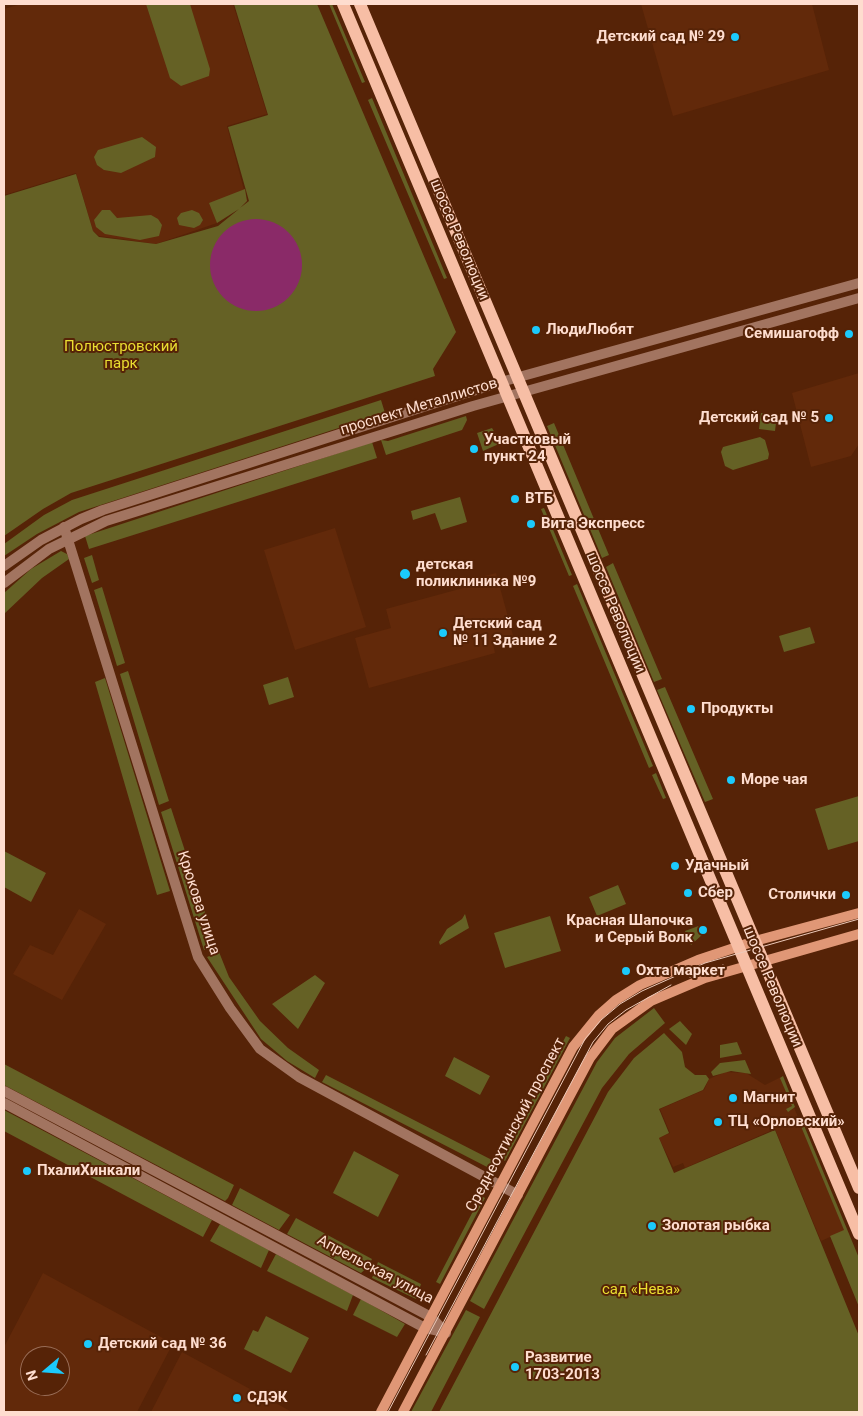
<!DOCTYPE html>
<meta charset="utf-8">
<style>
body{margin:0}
#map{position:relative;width:863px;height:1416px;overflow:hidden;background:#562307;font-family:Roboto,sans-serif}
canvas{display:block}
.frame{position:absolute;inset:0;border:5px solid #feddcf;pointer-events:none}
.north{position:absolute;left:20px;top:1346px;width:50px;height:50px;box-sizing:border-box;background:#562307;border:1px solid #996d57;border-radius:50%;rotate:252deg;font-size:14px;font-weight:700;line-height:20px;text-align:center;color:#feddcf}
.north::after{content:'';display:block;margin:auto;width:18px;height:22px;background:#1bcafc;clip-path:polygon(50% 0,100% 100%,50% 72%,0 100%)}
</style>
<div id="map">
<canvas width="863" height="1416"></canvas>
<div class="frame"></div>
<div class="north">N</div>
</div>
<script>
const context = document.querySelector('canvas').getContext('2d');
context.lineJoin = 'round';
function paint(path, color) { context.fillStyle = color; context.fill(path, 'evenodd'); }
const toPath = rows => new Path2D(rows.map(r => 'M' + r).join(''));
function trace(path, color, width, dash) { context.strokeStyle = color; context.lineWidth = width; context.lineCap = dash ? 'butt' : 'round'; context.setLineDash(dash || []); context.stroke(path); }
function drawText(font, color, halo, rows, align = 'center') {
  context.font = font + ' Roboto,sans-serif'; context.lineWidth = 4; context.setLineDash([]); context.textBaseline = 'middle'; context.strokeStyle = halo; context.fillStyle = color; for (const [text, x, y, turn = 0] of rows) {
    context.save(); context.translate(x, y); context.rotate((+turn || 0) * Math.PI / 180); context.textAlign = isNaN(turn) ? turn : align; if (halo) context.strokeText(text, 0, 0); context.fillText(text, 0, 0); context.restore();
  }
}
paint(toPath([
 [21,4,233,4,267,114,227,126,247,201,217,223,156,244,99,236,93,231,76,173,4,195,4,9],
 [641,4,812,4,829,70,673,116],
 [859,373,859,444,851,456,811,467,792,393],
 [335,528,366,627,295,650,264,550],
 [496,573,514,639,493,644,495,653,369,688,355,638,391,628,386,609,478,584,477,578],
 [79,909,106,924,62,1000,13,974,30,945,53,955],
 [725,1072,746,1073,765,1085,781,1077,846,1230,821,1241,775,1129,685,1168,683,1163,673,1167,659,1138,670,1133,660,1109,704,1090,709,1079],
 [43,1273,170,1342,171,1347,137,1412,4,1412,4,1347],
 [30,1356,60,1356,60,1386,30,1386],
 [182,1352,239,1383,292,1412,151,1412]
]), '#62290a');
paint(toPath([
 [146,4,190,4,210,69,209,76,181,86,170,78],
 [234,4,317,4,456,332,433,369,435,376,71,493,43,509,4,536,4,196,76,174,93,231,99,237,156,244,218,226,239,209,217,223,209,203,245,189,247,201,240,208,249,201,228,127,268,115],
 [329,4,332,4,365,82,362,83],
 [372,98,447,278,444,279,368,100],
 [142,137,156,147,155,157,121,173,104,170,97,165,94,157,98,150],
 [102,210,110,210,117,218,151,215,158,219,162,225,159,236,140,240,105,234,96,227,94,220],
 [192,210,199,213,203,220,200,225,194,228,179,225,177,218,181,213],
 [381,400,385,413,79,512,37,534,4,556,4,544,44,515,72,500],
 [761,413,777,415,775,431,759,429],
 [466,416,467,420,462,430,386,455,381,440,388,441],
 [554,423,609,555,602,558,547,426],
 [492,428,501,443,483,451,477,433],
 [760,437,765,440,769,454,768,459,733,470,725,466,721,452,723,447],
 [372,442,377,458,89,549,85,536],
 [460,497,467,522,441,530,435,513,413,520,411,511],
 [544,508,572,575,569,576,541,509],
 [61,551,67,554,69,559,42,578,4,614,4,593,31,569],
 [92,555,99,580,92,583,84,558],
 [613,563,662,679,654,682,606,567],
 [577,584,653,766,649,768,573,586],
 [102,587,125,663,117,666,94,590],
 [810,627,815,643,784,652,779,636],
 [128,671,169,801,159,805,120,674],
 [288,677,294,697,269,705,263,685],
 [105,678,170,891,157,895,95,682],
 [665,687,713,799,705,802,657,690],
 [656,773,666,798,663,799,652,775],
 [859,796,859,841,828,850,815,809],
 [171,808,216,946,204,950,161,812],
 [4,851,46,873,31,902,4,887],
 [618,885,626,904,597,916,589,897],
 [465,914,469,928,440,945,439,942,447,929,462,919],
 [550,916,561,951,505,968,494,933],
 [704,924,703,934,691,945,685,931],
 [219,952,229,977,260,1021,288,1048,319,1070,315,1078,287,1061,261,1039,207,957],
 [315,975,325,983,298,1029,272,1004],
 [654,1008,665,1023,629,1054,602,1088,484,1309,470,1301,597,1062,615,1038],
 [680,1021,692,1034,686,1045,669,1029],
 [664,1033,682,1052,685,1067,695,1075,706,1075,709,1079,703,1090,659,1109,669,1133,659,1138,674,1173,775,1130,859,1336,859,1412,439,1412,608,1092,634,1058],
 [566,1036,570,1038,505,1161,501,1158],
 [737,1042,742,1054,720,1058,720,1045],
 [454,1057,490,1076,480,1095,445,1076],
 [745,1060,751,1074,731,1071,713,1076,711,1072,720,1063],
 [4,1064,234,1185,228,1198,225,1201,4,1085],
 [326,1075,492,1160,489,1168,322,1082],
 [783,1076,795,1107,788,1112,786,1109,792,1106,780,1078],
 [4,1110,212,1220,203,1237,4,1131],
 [799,1121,803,1123,859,1258,859,1307,830,1236,844,1230,800,1124,793,1127,792,1124],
 [354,1151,399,1175,378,1217,333,1193],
 [240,1188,290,1215,279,1230,232,1205],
 [481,1196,485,1198,440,1284,436,1282],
 [296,1218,372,1259,368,1267,361,1273,287,1234],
 [220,1224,269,1250,261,1268,210,1241],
 [276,1254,353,1295,347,1311,267,1271],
 [378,1262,421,1284,416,1299,372,1278],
 [361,1299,405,1324,397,1337,353,1315],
 [466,1310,480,1317,431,1412,411,1412],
 [266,1316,309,1338,291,1373,244,1349,253,1330,258,1332]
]), '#656125');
paint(toPath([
 '210 265a46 46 0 1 1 92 0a46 46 0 1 1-92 0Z'
]), '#8a2a68');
trace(toPath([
 [64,527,198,957,230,1008,260,1049,299,1077,518,1195]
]), '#a27460', 10);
trace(toPath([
 [4,566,41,540,81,519,103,510,501,382,859,283],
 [4,583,49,549,106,521,473,406,859,298],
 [4,1091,431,1317,446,1333],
 [4,1103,425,1328,446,1333]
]), '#a27460', 10);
trace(toPath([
 [381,1412,573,1047,599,1015,616,1000,640,985,698,960,755,941,859,913],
 [403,1412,566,1103,590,1058,612,1029,651,1001,705,978,859,934]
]), '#e09776', 10);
trace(toPath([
 [343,4,859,1234],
 [360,4,859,1188]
]), '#f7bea5', 12);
trace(toPath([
 [690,977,723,965],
 [426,1355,593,1042,608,1024,626,1010,671,985],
 [388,1412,585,1039,601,1020,620,1004,642,991,705,963,859,919]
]), '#edcaba', 1);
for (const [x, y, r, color] of [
 [735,37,5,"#1bcafc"],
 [536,330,5,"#1bcafc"],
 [849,334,5,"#1bcafc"],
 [829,418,5,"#1bcafc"],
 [474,449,5,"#1bcafc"],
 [515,499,5,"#1bcafc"],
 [531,524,5,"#1bcafc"],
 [405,574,6,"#1bcafc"],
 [443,633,5,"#1bcafc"],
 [691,709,5,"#1bcafc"],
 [731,780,5,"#1bcafc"],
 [675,866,5,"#1bcafc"],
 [688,893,5,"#1bcafc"],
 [846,895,5,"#1bcafc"],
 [703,930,5,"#1bcafc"],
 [626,971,5,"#1bcafc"],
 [733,1098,5,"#1bcafc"],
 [718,1122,5,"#1bcafc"],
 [27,1171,5,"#1bcafc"],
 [652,1226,5,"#1bcafc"],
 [88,1344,5,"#1bcafc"],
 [515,1367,5,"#1bcafc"],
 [237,1398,5,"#1bcafc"]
]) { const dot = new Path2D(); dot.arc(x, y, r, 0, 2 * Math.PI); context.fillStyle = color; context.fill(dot); trace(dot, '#562307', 2); }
drawText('bold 15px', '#feddcf', '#562307', [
 ["Детский сад № 29",725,37,"right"],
 ["ЛюдиЛюбят",546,330],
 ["Семишагофф",839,334,"right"],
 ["Детский сад № 5",819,418,"right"],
 ["Участковый",484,440],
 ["пункт 24",484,457],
 ["ВТБ",525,499],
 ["Вита Экспресс",541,524],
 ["детская",416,565],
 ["поликлиника №9",416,582],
 ["Детский сад",453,624],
 ["№ 11 Здание 2",453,641],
 ["Продукты",701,709],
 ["Море чая",741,780],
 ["Удачный",685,866],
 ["Сбер",698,893],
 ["Столички",836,895,"right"],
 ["Красная Шапочка",693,921,"right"],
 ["и Серый Волк",693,938,"right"],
 ["Охта маркет",636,971],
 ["Магнит",743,1098],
 ["ТЦ «Орловский»",728,1122],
 ["ПхалиХинкали",37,1171],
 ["Золотая рыбка",662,1226],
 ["Детский сад № 36",98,1344],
 ["Развитие",525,1358],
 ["1703-2013",525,1375],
 ["СДЭК",247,1398]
], 'left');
drawText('15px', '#feddcf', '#562307', [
 ["шоссе Революции",459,240,67],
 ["проспект Металлистов",419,407,-17],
 ["шоссе Революции",615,613,67],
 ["Крюкова улица",198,903,72],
 ["шоссе Революции",772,987,67],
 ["Среднеохтинский проспект",516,1125,-62],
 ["Апрельская улица",375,1270,28]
]);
drawText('15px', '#eade31', '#562307', [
 ["Полюстровский",121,347],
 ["парк",121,364],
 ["сад «Нева»",641,1290]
]);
</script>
